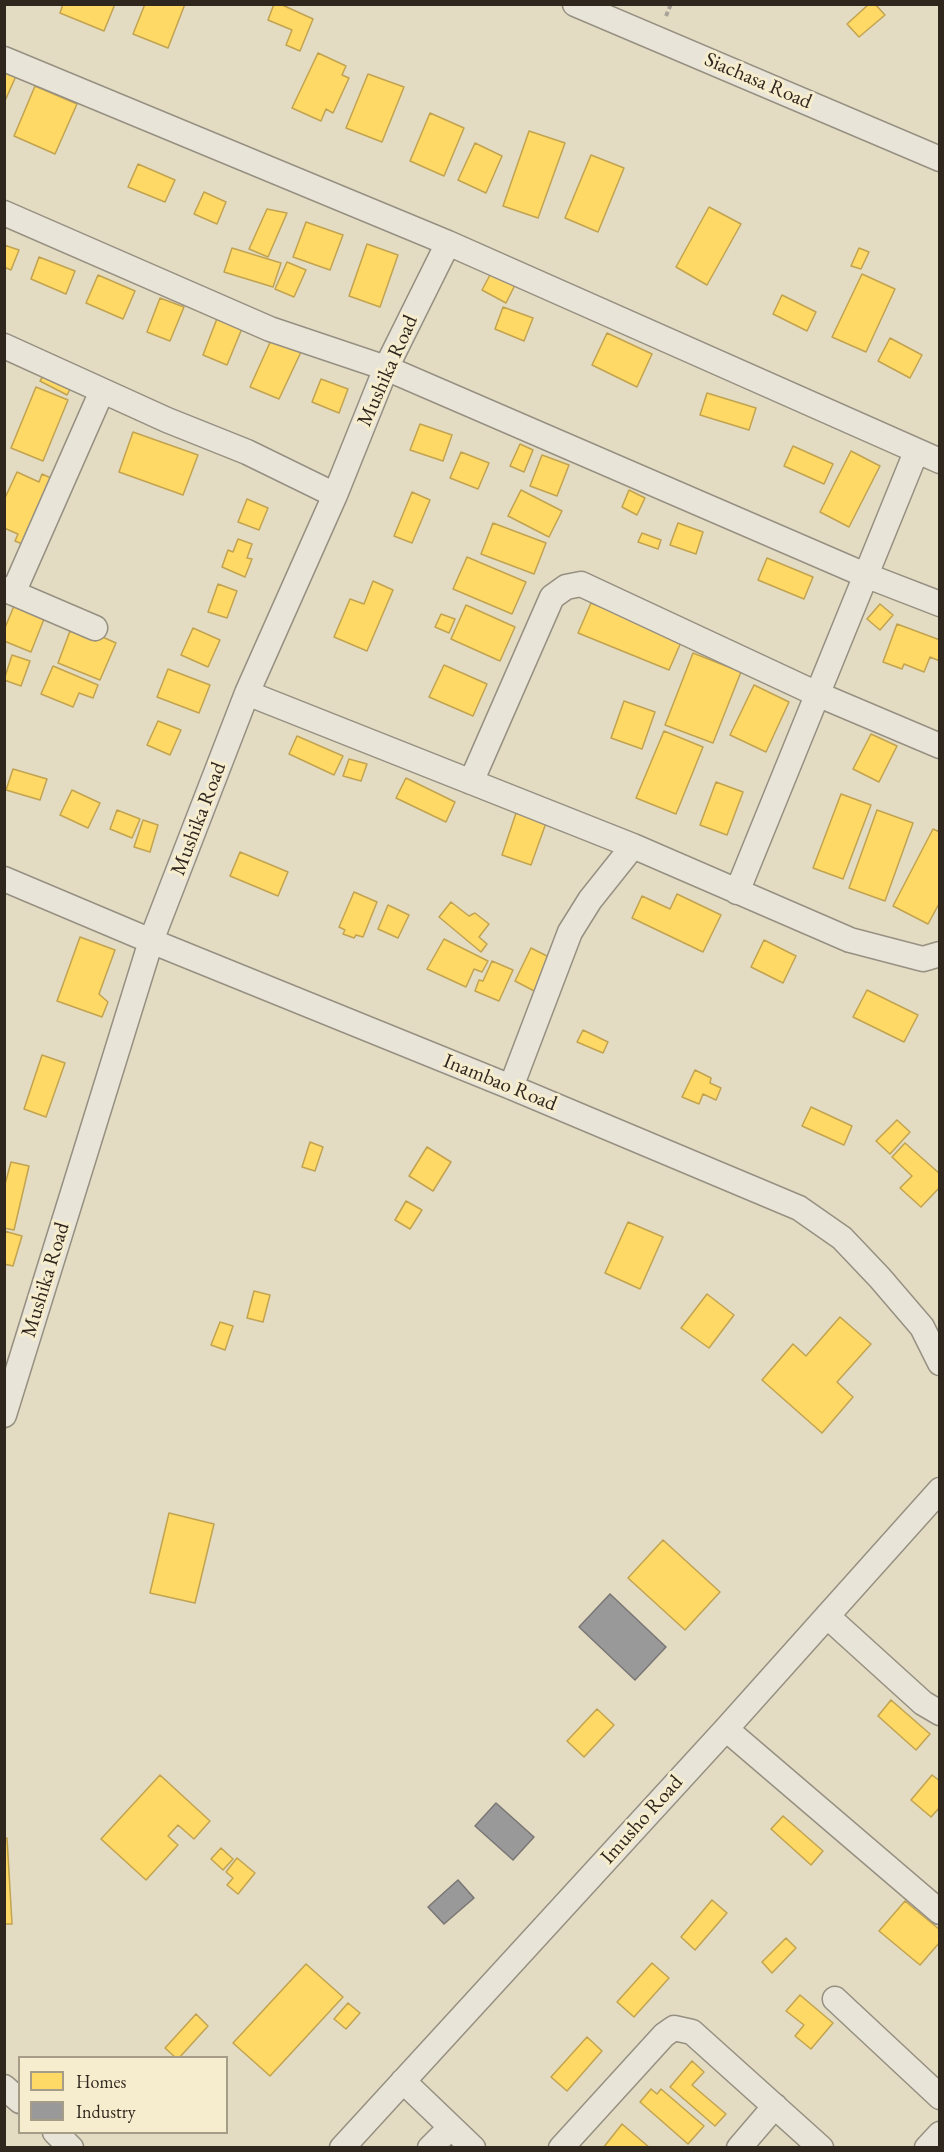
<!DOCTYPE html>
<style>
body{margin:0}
#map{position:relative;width:944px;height:2152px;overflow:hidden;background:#e3dbc2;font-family:"EB Garamond",serif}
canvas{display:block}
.frame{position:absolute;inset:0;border:6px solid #2f261e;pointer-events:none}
.legend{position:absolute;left:18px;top:2056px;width:210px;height:78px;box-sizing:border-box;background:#f6edce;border:2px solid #a69d88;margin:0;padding:8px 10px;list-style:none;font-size:18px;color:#2f261e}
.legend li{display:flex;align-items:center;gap:12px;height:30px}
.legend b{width:30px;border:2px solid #a69d88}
</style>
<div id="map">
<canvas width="944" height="2152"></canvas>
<div class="frame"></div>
<ul class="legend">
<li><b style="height:16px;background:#ffd966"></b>Homes</li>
<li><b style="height:16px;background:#999"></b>Industry</li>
</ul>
</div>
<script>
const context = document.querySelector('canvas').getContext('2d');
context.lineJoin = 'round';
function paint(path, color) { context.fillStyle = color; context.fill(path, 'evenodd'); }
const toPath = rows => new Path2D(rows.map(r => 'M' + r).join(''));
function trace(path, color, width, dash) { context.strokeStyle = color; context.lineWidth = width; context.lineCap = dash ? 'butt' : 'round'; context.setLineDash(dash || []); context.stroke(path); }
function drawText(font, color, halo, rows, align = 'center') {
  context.font = font + ' "EB Garamond",serif'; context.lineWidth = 6; context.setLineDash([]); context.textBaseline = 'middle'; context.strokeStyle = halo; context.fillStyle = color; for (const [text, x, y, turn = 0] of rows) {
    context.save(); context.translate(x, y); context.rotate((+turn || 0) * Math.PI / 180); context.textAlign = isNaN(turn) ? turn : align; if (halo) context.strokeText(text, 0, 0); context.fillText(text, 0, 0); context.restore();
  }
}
const homes = toPath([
 [63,4,115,4,104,31,60,13,63,4],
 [145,4,185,4,168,48,133,34,145,4],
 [274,4,280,4,313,19,300,51,286,45,292,30,268,20,274,4],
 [869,4,875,4,885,15,859,37,847,24,869,4],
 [318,53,346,66,342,75,349,78,333,113,326,109,321,121,292,108,318,53],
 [4,71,16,76,4,103,4,71],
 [368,74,404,87,382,142,346,128,368,74],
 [35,86,77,104,55,154,14,136,35,86],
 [430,113,464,128,444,176,410,161,430,113],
 [529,131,565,143,538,218,503,206,529,131],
 [475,143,502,156,486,193,458,180,475,143],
 [591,155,624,168,598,232,565,218,591,155],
 [138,164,175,180,165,202,128,187,138,164],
 [204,192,226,202,217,224,194,214,204,192],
 [709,207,741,224,707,285,676,267,709,207],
 [267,209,287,213,268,257,249,249,267,209],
 [306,222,343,235,330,270,293,257,306,222],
 [367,244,398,255,380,307,349,296,367,244],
 [4,245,19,250,11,270,4,267,4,245],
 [232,248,281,263,273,287,224,272,232,248],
 [859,248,869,252,861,269,851,266,859,248],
 [39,257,75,271,66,294,31,279,39,257],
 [287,262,306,270,294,297,275,289,287,262],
 [491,273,515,285,506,303,482,290,491,273],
 [862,274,895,289,866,352,832,337,862,274],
 [98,275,135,291,123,319,86,303,98,275],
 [782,295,816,312,807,331,773,314,782,295],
 [160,298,184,307,170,341,147,332,160,298],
 [503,307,533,318,524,341,495,329,503,307],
 [218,316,243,326,227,365,203,355,218,316],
 [607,333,652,354,637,387,592,365,607,333],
 [272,338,301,352,279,399,250,387,272,338],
 [890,338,922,355,910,378,878,361,890,338],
 [48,368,74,382,67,395,40,381,48,368],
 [321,379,348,389,339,413,312,402,321,379],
 [36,387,68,400,43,461,11,448,36,387],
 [707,393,756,408,749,430,700,415,707,393],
 [420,424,452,435,443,461,410,450,420,424],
 [133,432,198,455,183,495,119,472,133,432],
 [520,444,533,450,524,472,510,466,520,444],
 [793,446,833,464,824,484,784,466,793,446],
 [851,451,880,466,849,527,820,512,851,451],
 [461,452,489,463,478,489,450,478,461,452],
 [542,455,569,465,557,496,530,486,542,455],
 [17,472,39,482,42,474,53,479,25,545,15,541,18,534,4,528,4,500,17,472],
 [521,490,562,511,549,537,508,516,521,490],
 [629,490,645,498,637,515,622,507,629,490],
 [412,492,430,500,412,543,394,536,412,492],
 [247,499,268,508,259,530,238,522,247,499],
 [493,523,546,543,534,574,481,554,493,523],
 [678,523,703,532,696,554,670,545,678,523],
 [642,533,661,540,658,549,638,542,642,533],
 [238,539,252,544,247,558,252,559,245,577,222,567,228,550,233,552,238,539],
 [467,557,526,582,512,614,453,589,467,557],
 [767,558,813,577,804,599,758,580,767,558],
 [373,581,393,590,367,651,334,637,350,599,364,604,373,581],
 [218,584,237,591,227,618,208,612,218,584],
 [591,603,682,640,669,670,578,633,591,603],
 [880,604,893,615,880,630,867,619,880,604],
 [466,605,515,627,500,661,451,639,466,605],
 [14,606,44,619,31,652,4,641,4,630,14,606],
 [441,614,455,619,449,633,435,627,441,614],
 [897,624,940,640,940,661,930,657,924,672,904,664,902,669,883,662,897,624],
 [193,628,220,640,208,667,181,655,193,628],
 [70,631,96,641,98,635,116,643,100,680,58,663,70,631],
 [693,653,741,672,713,743,665,725,693,653],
 [12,655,30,661,21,686,4,680,12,655],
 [444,665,487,684,473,716,429,697,444,665],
 [53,666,98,685,93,698,79,693,73,707,41,694,53,666],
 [168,669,210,685,199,713,157,697,168,669],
 [754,685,789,702,766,752,730,735,754,685],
 [624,701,655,712,642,749,611,738,624,701],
 [158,721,181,730,170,755,147,745,158,721],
 [664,731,703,747,676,814,636,798,664,731],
 [871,734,897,746,879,782,853,769,871,734],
 [297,736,343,756,334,775,289,754,297,736],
 [349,759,367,764,361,781,343,776,349,759],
 [13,769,47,779,40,800,6,790,13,769],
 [406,778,455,802,446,822,396,798,406,778],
 [716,782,743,792,727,835,700,825,716,782],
 [72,790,100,803,88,828,60,815,72,790],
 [841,794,871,805,843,879,813,868,841,794],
 [117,810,140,819,132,838,110,829,117,810],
 [877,810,913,823,885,901,849,888,877,810],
 [516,813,546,823,531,865,502,855,516,813],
 [143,820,158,825,150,852,134,847,143,820],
 [933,829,940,832,940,902,928,924,893,906,933,829],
 [240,852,288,872,278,896,230,876,240,852],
 [354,892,377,902,363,937,356,935,354,938,343,934,345,930,339,927,354,892],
 [677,894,721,915,703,952,632,918,642,896,670,909,677,894],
 [451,902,469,916,475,913,489,924,479,937,487,944,481,952,439,917,451,902],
 [388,905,409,915,398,938,378,929,388,905],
 [80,937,115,950,99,994,108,1002,102,1017,57,1001,80,937],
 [444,939,488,961,482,972,474,969,466,987,427,969,444,939],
 [764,940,796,956,783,983,751,967,764,940],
 [531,948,557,961,540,994,515,981,531,948],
 [492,961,513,970,499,1001,475,991,479,980,483,981,492,961],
 [867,990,918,1015,904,1042,853,1017,867,990],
 [583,1030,608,1042,603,1053,577,1042,583,1030],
 [42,1055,65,1063,46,1117,24,1109,42,1055],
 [695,1070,711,1078,710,1083,721,1088,716,1100,703,1094,699,1104,682,1097,695,1070],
 [811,1107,852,1126,844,1145,802,1126,811,1107],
 [897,1120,910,1132,890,1154,876,1141,897,1120],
 [310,1142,323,1147,315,1171,302,1167,310,1142],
 [905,1143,940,1174,940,1187,921,1207,900,1188,912,1176,892,1157,905,1143],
 [427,1147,451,1162,433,1191,409,1176,427,1147],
 [11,1162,29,1166,14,1230,4,1228,4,1188,11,1162],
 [406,1201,422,1210,410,1229,395,1220,406,1201],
 [628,1222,663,1237,640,1289,605,1273,628,1222],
 [4,1231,22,1236,13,1266,4,1264,4,1231],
 [254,1291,270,1295,263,1322,247,1318,254,1291],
 [707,1294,734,1315,709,1348,681,1328,707,1294],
 [840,1317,871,1344,837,1382,853,1397,822,1433,762,1380,793,1344,806,1356,840,1317],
 [220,1322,233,1326,225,1350,211,1345,220,1322],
 [169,1513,214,1524,195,1603,150,1593,169,1513],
 [663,1540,720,1592,685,1630,628,1578,663,1540],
 [891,1700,930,1734,916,1750,878,1716,891,1700],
 [597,1709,614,1725,584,1757,567,1741,597,1709],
 [160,1775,210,1821,194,1839,178,1825,168,1836,178,1845,146,1880,101,1839,160,1775],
 [932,1775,940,1781,940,1807,931,1817,911,1800,932,1775],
 [783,1816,823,1851,811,1865,771,1829,783,1816],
 [4,1838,7,1838,12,1924,4,1924,4,1838],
 [221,1848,233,1859,223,1870,211,1859,221,1848],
 [237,1858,255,1873,238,1894,227,1885,233,1878,226,1872,237,1858],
 [712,1900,727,1913,695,1950,681,1937,712,1900],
 [905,1901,940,1930,940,1942,920,1965,879,1931,905,1901],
 [786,1938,796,1948,772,1973,762,1962,786,1938],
 [652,1963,669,1978,634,2017,617,2002,652,1963],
 [306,1964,343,1997,270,2076,233,2043,306,1964],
 [800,1995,833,2023,811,2049,795,2036,804,2025,786,2011,800,1995],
 [348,2003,360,2013,346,2029,334,2019,348,2003],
 [196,2014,208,2026,179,2058,176,2058,165,2048,196,2014],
 [587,2037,602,2051,567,2091,551,2077,587,2037],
 [692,2061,704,2072,692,2085,726,2114,715,2126,670,2087,692,2061],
 [651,2089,657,2094,661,2089,704,2126,688,2144,640,2102,651,2089],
 [622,2124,650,2148,603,2148,622,2124]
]);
paint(homes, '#ffd966');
trace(homes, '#c1a350', 1.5);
const industry = toPath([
 [610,1594,666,1647,635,1680,579,1627,610,1594],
 [496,1803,534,1837,513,1860,475,1826,496,1803],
 [458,1880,474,1898,444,1924,428,1907,458,1880]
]);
paint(industry, '#999');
trace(industry, '#797674', 1.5);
const minor = toPath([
 [575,4,940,159],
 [4,59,448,243,940,461],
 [4,213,270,329,386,368,865,575,940,604],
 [4,346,167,420,247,452,335,495],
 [4,589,95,628],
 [13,593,102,391],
 [247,693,633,846,850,940,923,959,940,954],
 [471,782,552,597,566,587,581,584,817,694,940,746],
 [4,879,151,941,511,1087,799,1208,842,1238,880,1278,922,1327,940,1363],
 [737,892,916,452],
 [511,1087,570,932,590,900,633,846],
 [4,1415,151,941,247,693,335,495,386,368,448,243],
 [827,1616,923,1703,940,1713],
 [726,1729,940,1912],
 [835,1999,940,2097],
 [403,2081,473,2148],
 [4,2087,20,2101],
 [55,2132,71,2148],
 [342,2148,726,1729,940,1490],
 [430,2148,451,2127],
 [561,2148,664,2035,674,2028,692,2032,821,2148],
 [739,2148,775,2106],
 [927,2148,940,2134]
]);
trace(minor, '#969082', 27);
trace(toPath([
 [666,16,671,4]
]), '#a7a399', 4, [4.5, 3]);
trace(minor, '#e8e4d7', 24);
drawText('21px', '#2f261e', '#f6edce', [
 ["Siachasa Road",758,81,23],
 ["Mushika Road",388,371,-66],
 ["Mushika Road",199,819,-69],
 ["Inambao Road",500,1083,22],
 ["Mushika Road",46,1280,-73],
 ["Imusho Road",642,1820,-48]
]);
</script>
